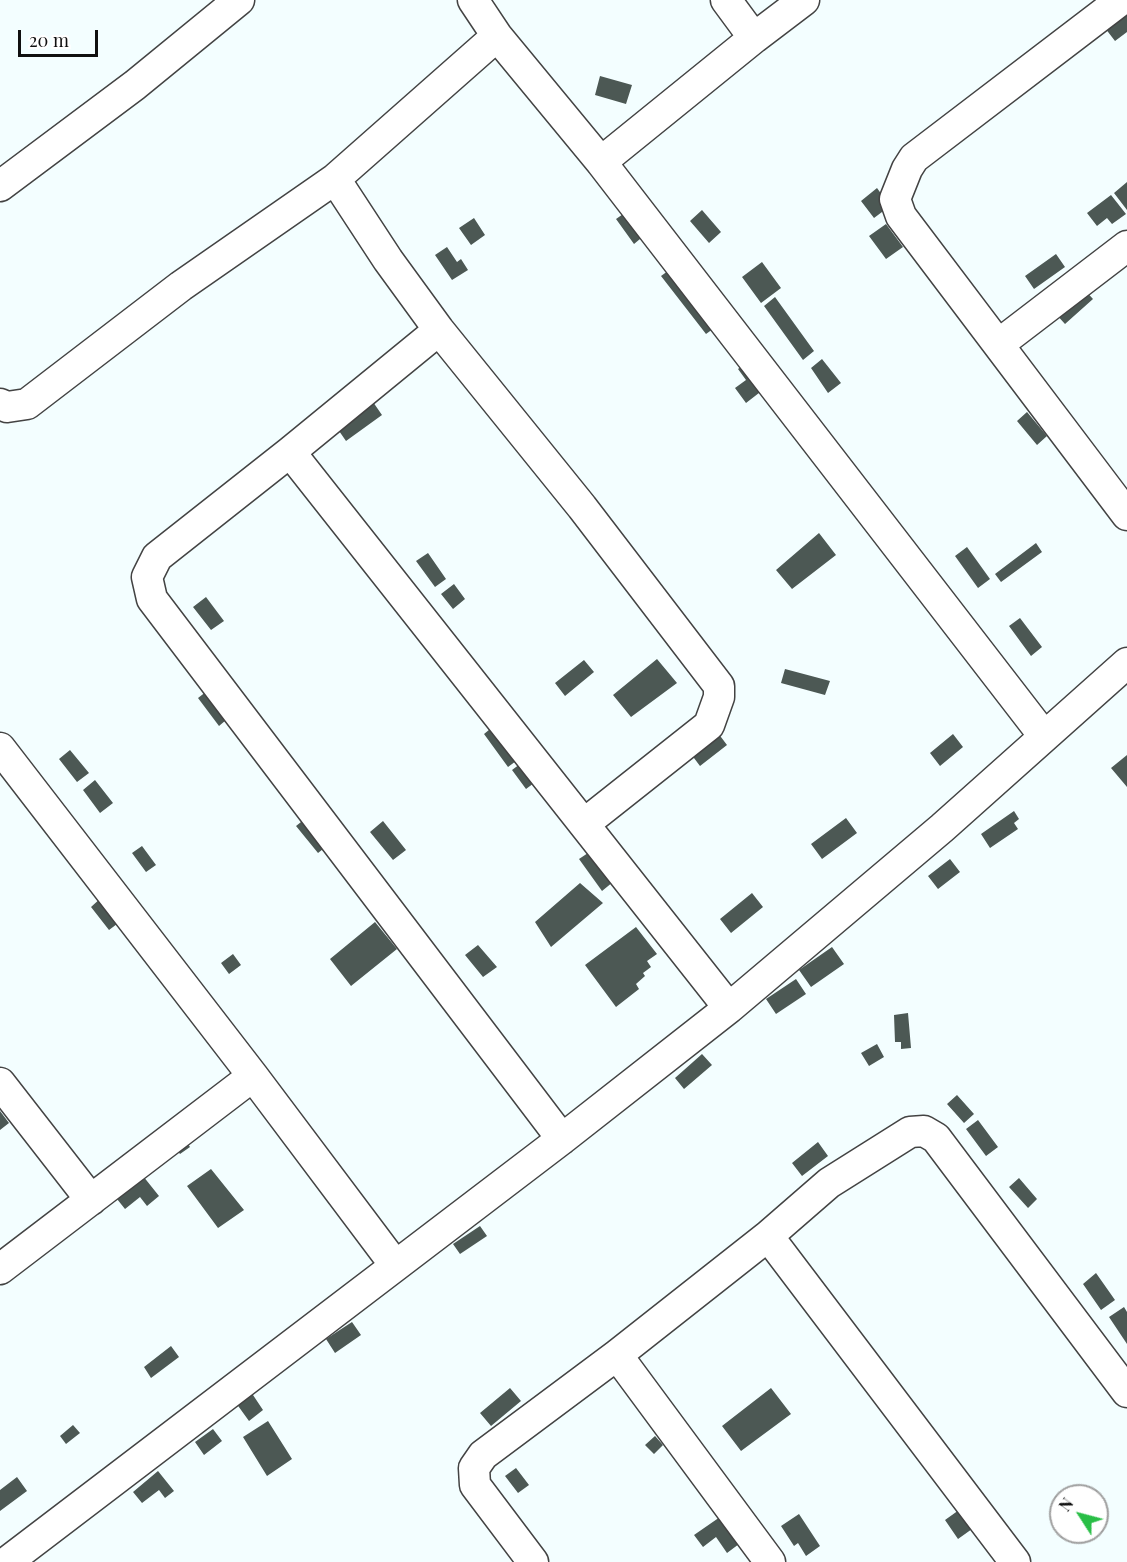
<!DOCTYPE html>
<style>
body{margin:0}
#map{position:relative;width:1127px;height:1562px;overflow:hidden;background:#f3feff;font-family:"Playfair Display",serif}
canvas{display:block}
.north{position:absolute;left:1049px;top:1484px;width:60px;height:60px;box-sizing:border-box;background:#fff;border:2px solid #9f9f9f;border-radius:50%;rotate:306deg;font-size:16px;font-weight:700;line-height:24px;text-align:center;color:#101010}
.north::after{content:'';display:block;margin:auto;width:21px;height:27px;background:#29be46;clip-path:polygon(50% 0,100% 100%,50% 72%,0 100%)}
.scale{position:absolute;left:18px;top:30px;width:80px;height:27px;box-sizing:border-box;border:3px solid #101010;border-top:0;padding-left:8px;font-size:18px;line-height:21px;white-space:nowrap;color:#101010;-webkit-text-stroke:4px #fff;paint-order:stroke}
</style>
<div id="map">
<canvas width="1127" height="1562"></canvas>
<div class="north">N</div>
<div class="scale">20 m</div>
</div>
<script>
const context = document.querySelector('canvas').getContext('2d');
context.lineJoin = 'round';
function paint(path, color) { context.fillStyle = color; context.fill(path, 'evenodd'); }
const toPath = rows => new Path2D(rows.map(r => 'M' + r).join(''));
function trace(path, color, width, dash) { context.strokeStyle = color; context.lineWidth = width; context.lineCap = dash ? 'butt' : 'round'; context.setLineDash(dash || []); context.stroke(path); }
paint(toPath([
 [1127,12,1127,32,1115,41,1105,28],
 [600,76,632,85,626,104,595,95],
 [1127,182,1127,210,1114,193],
 [877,188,890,206,874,218,861,201],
 [1111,195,1126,214,1112,224,1107,218,1097,226,1087,213],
 [629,210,646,234,634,244,616,219],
 [702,210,721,232,709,243,690,221],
 [474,218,485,235,471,245,459,228],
 [886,224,903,247,886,259,869,236],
 [447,247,457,262,461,259,468,270,452,280,435,255],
 [1056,254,1065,267,1034,289,1025,276],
 [762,262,781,288,761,303,742,277],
 [672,268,717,326,706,334,661,276],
 [1083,288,1093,299,1065,324,1055,313],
 [775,297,814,351,803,360,764,306],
 [822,359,841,383,828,393,811,368],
 [749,361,768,386,746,403,735,388,746,380,738,369],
 [373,402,382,415,346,441,337,428],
 [1027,412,1047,436,1037,445,1017,421],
 [819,533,836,555,792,589,776,570],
 [1036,543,1042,552,1001,582,995,574],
 [967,547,990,579,978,588,955,556],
 [428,553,446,579,435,587,416,561],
 [454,584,465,599,453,609,441,594],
 [206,597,224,621,211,630,193,607],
 [1020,618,1042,647,1031,656,1009,626],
 [657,659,677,683,631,717,613,695],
 [584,660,594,672,565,696,555,683],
 [785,669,830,681,825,695,781,683],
 [211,688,232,715,219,726,198,698],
 [495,725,520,758,508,767,484,734],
 [718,733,727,745,700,766,691,754],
 [953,734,963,747,940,766,930,753],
 [70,750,89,773,77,782,59,759],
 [1127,755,1127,787,1111,768],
 [524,761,538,780,526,789,512,770],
 [95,780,113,803,100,813,83,790],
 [1014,811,1019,819,1014,823,1018,829,990,848,981,834],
 [311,814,332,842,318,853,296,826],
 [846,818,857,833,822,859,811,844],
 [383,821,406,850,393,860,370,832],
 [142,846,156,865,146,872,132,853],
 [591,851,613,882,602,891,579,859],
 [950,859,960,872,938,889,928,876],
 [580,883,603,903,551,947,535,922],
 [752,893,763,907,731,933,720,919],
 [102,897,121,921,109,930,91,907],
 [375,922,397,949,351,986,330,959],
 [636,927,657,954,647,961,651,967,643,973,645,976,636,984,639,989,616,1007,585,965],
 [478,945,497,967,483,977,465,955],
 [832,947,844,964,811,987,799,970],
 [233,954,241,965,229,974,221,963],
 [796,979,806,994,776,1014,766,999],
 [908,1013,911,1048,901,1049,901,1042,895,1042,894,1015],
 [877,1044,884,1057,869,1066,861,1053],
 [702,1054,712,1065,684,1089,675,1078],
 [957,1095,974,1114,964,1123,947,1104],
 [0,1111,9,1123,0,1130],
 [978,1120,998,1147,986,1156,966,1129],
 [183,1137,190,1147,180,1154,173,1145],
 [818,1142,828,1156,802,1176,792,1163],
 [211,1169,244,1210,218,1228,187,1186],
 [143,1176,159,1196,147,1206,140,1197,125,1209,117,1199],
 [1019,1178,1037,1199,1028,1208,1009,1187],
 [480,1226,487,1236,460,1254,453,1244],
 [1096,1273,1115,1300,1101,1310,1083,1284],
 [1124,1307,1127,1312,1127,1344,1109,1317],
 [352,1322,361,1335,335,1353,326,1339],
 [171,1346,179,1357,151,1378,144,1367],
 [510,1388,521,1401,491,1426,480,1413],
 [771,1388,791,1414,741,1451,722,1426],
 [251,1392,263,1410,249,1421,236,1403],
 [268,1421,292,1459,267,1476,243,1437],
 [73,1425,80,1433,66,1444,60,1436],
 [213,1429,222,1441,204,1455,195,1442],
 [655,1436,663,1445,654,1454,645,1445],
 [516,1468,529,1485,518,1493,505,1476],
 [158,1471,174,1491,165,1498,159,1490,142,1503,133,1492],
 [17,1477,27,1491,0,1511,0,1490],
 [959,1510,972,1529,958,1539,945,1520],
 [799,1514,820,1546,806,1556,798,1543,794,1546,781,1526],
 [720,1517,739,1544,727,1553,716,1537,703,1547,694,1535]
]), '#4c5854');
const minor = toPath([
 [473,0,497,36,601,162,1044,736],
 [726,0,754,38],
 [1121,0,914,158,907,169,895,199,901,216,1127,515],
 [601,162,754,38,804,0],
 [335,179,388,260,439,330,582,507,719,686,719,697,709,725,584,824],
 [0,186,135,85,239,0],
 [439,330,290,452,157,557,147,577,152,599,562,1139],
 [999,344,1127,246],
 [0,404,7,407,27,404,181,286,335,179,497,36],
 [290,452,729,1008],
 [0,748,253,1076,395,1265],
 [0,1083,91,1200],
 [768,1236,1015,1562],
 [0,1269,253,1076],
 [7,1562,562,1139,729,1008,942,828,1127,663],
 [533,1562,475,1485,474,1468,483,1455,617,1355],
 [770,1562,617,1355,768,1236,829,1183,910,1132,924,1131,936,1138,1127,1392]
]);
trace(minor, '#434343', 33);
trace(minor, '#fff', 30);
</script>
